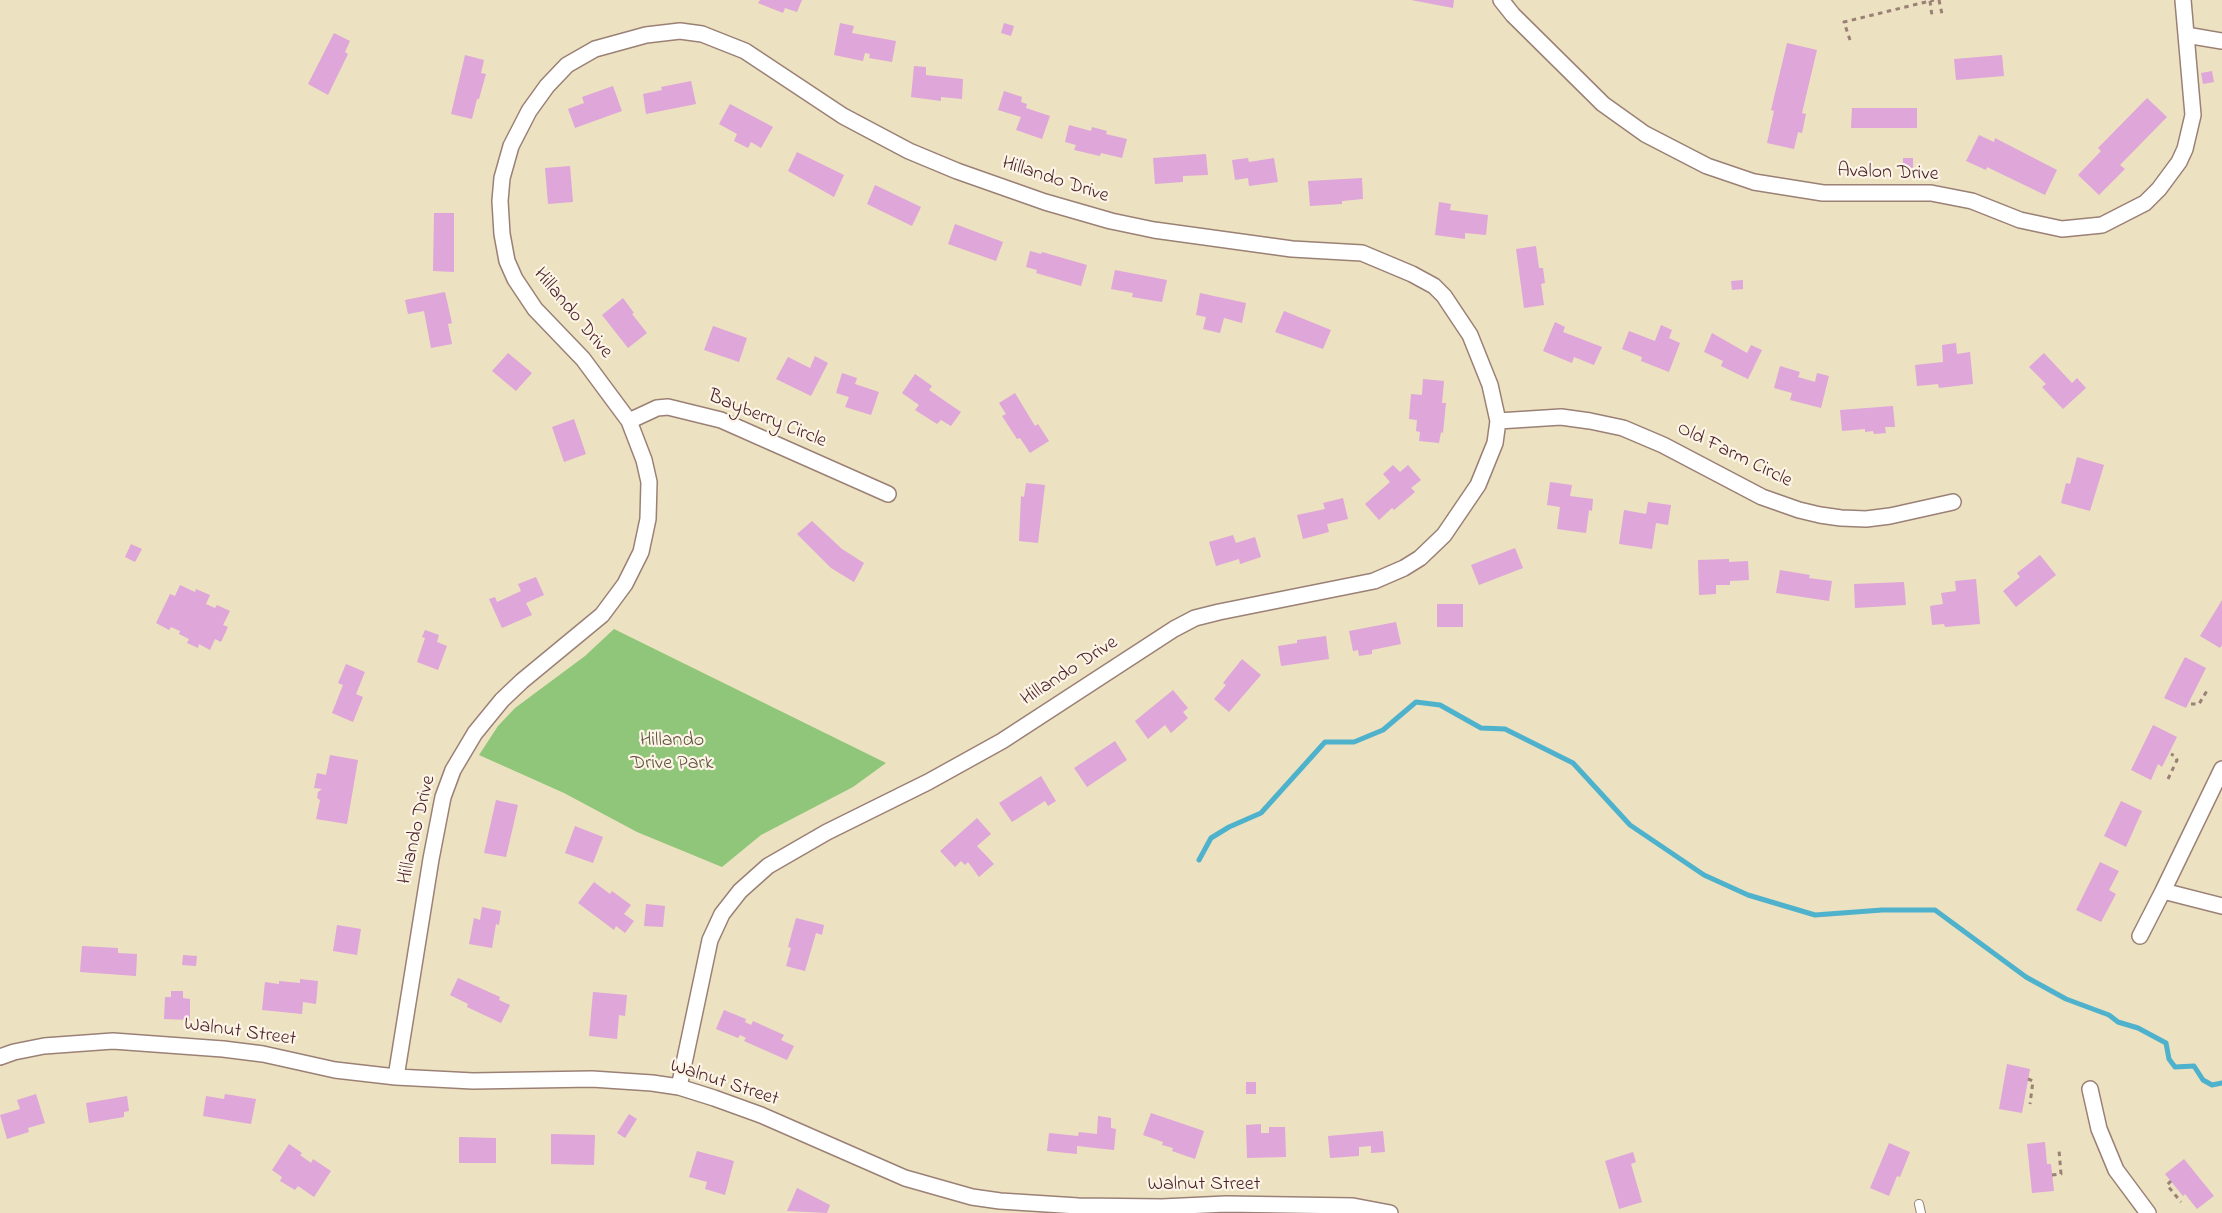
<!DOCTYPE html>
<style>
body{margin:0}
canvas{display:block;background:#ece1c0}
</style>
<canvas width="2222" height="1213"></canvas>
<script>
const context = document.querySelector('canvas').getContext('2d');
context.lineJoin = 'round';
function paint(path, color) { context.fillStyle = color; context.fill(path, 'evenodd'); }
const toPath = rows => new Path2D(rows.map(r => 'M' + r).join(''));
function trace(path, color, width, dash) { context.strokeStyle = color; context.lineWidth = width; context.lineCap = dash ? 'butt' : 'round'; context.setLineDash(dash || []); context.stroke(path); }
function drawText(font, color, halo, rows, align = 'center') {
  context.font = font + ' "Indie Flower",sans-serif'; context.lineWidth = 4.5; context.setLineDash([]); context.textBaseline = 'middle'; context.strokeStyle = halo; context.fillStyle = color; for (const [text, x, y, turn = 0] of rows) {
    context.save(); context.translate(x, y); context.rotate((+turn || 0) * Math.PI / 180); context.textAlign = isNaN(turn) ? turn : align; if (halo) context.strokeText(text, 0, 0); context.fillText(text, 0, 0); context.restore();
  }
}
paint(toPath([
 [614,629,886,763,853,787,761,835,722,867,637,832,564,793,479,755,498,726,515,708,585,656]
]), '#8fc679');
trace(toPath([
 [1199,860,1211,838,1229,827,1261,813,1325,742,1354,742,1383,730,1416,702,1440,705,1481,728,1505,729,1573,763,1630,825,1704,875,1748,895,1815,915,1882,910,1935,910,2026,977,2066,999,2109,1015,2118,1022,2138,1028,2166,1043,2169,1059,2175,1067,2194,1066,2203,1080,2212,1085,2222,1083]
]), '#4eb2cd', 5);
paint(toPath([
 [760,0,802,0,797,12,785,8,783,13,758,3],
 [1411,0,1454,0,1453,8],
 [840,23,854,26,852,33,896,41,892,62,869,58,870,54,865,53,863,61,834,55],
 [1004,23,1014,26,1011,36,1001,33],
 [334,33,350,41,345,52,348,54,328,95,308,84],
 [1787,43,1817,50,1802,113,1806,114,1802,133,1798,132,1794,149,1767,143,1774,111,1771,110],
 [465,55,484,60,481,73,486,74,479,99,477,99,472,119,451,114],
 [2002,55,2004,76,1956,80,1954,59],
 [914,66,926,67,926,75,963,79,962,99,941,97,941,101,911,97],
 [2212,71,2214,82,2203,84,2201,73],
 [691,81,696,104,646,114,643,94,662,90,661,87],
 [613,86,622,111,575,128,568,109,584,103,582,97],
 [1004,91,1022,97,1021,102,1027,104,1026,108,1050,116,1042,139,1016,130,1021,117,998,110],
 [2147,98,2167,117,2120,165,2125,169,2099,195,2078,175,2101,151,2098,148],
 [730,104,773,127,761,148,751,142,748,148,734,141,737,134,719,124],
 [1852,108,1917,108,1917,128,1851,128],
 [1069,125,1091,131,1092,127,1107,131,1106,134,1127,139,1122,158,1101,153,1100,156,1074,150,1076,145,1065,142],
 [1979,135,1994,142,1995,138,2057,170,2045,195,1987,167,1986,170,1966,161],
 [797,152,844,175,834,197,788,171],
 [1206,154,1208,175,1183,176,1183,182,1155,184,1153,158],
 [1248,158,1249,162,1274,158,1278,182,1249,186,1248,178,1235,180,1232,160],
 [1903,158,1913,158,1913,172,1903,171],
 [570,166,573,202,548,204,545,168],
 [1362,178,1363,199,1342,201,1342,204,1310,206,1308,181],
 [875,185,921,207,912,226,867,204],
 [1439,202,1451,204,1450,210,1488,215,1486,235,1465,233,1465,239,1435,235],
 [434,213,454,213,454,272,433,271],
 [955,224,1003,242,996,261,948,244],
 [1536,246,1539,268,1543,268,1545,283,1541,284,1544,305,1524,308,1516,249],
 [1030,251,1041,254,1042,252,1087,265,1081,286,1036,273,1037,270,1026,267],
 [1115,270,1167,280,1162,302,1132,297,1133,293,1111,289],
 [1743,280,1743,289,1732,290,1731,281],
 [445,292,452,323,448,324,452,344,431,348,424,311,408,314,405,300],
 [1200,293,1246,303,1242,323,1224,318,1220,333,1203,329,1206,317,1196,315],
 [623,298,634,313,632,314,647,333,628,348,602,315],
 [1284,311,1331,330,1323,349,1275,332],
 [1555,322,1565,327,1563,332,1602,347,1594,365,1574,357,1572,363,1543,351],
 [1661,325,1672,330,1669,338,1680,343,1669,372,1641,361,1642,357,1622,349,1629,331,1655,341],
 [713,326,747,338,739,362,704,350],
 [1712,333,1747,353,1751,345,1762,350,1748,379,1721,366,1723,361,1704,352],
 [1956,343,1957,354,1970,352,1973,384,1939,388,1938,384,1917,386,1915,365,1943,362,1942,345],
 [508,353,532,373,516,391,492,371],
 [2044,353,2072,383,2077,378,2086,388,2063,409,2042,387,2046,384,2029,367],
 [815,356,828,363,811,396,776,379,788,357,810,368],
 [1780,366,1800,372,1798,377,1815,382,1817,373,1829,376,1821,408,1790,400,1792,393,1774,388],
 [842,373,857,378,855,384,879,392,871,415,845,407,849,397,836,393],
 [915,374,932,386,929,390,961,412,951,426,941,420,937,424,915,410,919,405,902,393],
 [1423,379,1444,381,1442,403,1446,403,1443,433,1441,432,1439,443,1419,441,1420,432,1416,431,1417,420,1409,419,1411,394,1422,395],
 [1015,393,1035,426,1038,424,1049,441,1030,453,1020,438,1017,439,1002,416,1006,414,999,403],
 [1893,406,1895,427,1885,427,1886,433,1874,434,1873,431,1865,432,1865,429,1842,431,1840,410],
 [574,419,586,454,564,462,552,427],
 [2077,457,2104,465,2090,511,2061,503,2066,483,2070,484],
 [1393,465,1400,472,1408,465,1421,480,1411,488,1415,492,1394,510,1392,508,1379,520,1365,504,1390,482,1383,474],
 [1550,482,1572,485,1570,496,1593,499,1592,511,1589,510,1586,533,1557,529,1560,507,1547,505],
 [1026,483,1045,485,1038,543,1019,541,1021,496,1024,497],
 [1343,498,1348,519,1327,524,1329,532,1303,539,1297,515,1325,509,1323,503],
 [1648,502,1671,505,1668,525,1656,523,1652,549,1619,544,1624,510,1646,514],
 [812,521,842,549,864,563,854,582,831,568,797,534],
 [1233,535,1236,543,1255,537,1261,557,1240,564,1239,559,1216,566,1209,542],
 [131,544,142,549,135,562,125,557],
 [1515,548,1523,568,1479,585,1471,565],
 [2040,555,2056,575,2016,607,2003,591,2020,577,2017,573],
 [1729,559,1729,562,1748,561,1749,580,1730,581,1730,585,1716,585,1716,594,1699,595,1698,560],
 [1780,570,1810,575,1809,578,1832,581,1829,601,1776,593],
 [536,577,544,595,526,603,532,615,502,628,489,599,495,597,497,602,521,591,518,584],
 [1976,579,1980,624,1945,627,1944,624,1932,625,1930,606,1943,604,1941,593,1956,591,1955,581],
 [1904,582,1906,605,1855,608,1854,584],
 [180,585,195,592,196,589,210,595,206,604,215,608,217,605,230,611,223,625,228,627,221,642,215,639,210,650,199,644,198,648,187,643,189,639,179,634,180,631,171,627,169,630,156,623,170,594,175,596],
 [2222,600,2222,645,2220,648,2200,636],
 [1437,604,1463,604,1463,627,1437,627],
 [1396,622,1401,644,1372,650,1372,654,1359,656,1358,650,1353,651,1349,631],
 [425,630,439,635,437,642,447,646,438,670,417,662,425,638,422,637],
 [1326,636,1329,659,1281,666,1278,646,1297,643,1297,640],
 [2185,657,2206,668,2186,708,2164,698],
 [1242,659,1261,675,1229,712,1214,699,1226,685,1223,683],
 [346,664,365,672,356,694,363,697,353,722,332,713,343,685,338,683],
 [1173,690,1188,708,1183,712,1188,718,1171,733,1165,725,1148,739,1135,721],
 [2153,725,2177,737,2162,767,2158,764,2151,780,2131,770],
 [1115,741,1127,760,1087,787,1074,768],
 [330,755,358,760,347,824,316,819,320,800,317,798,318,792,322,789,314,788,317,773,326,775],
 [1041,776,1056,801,1048,806,1045,801,1012,822,999,803],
 [496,800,518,805,506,857,484,853],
 [2121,801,2142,811,2126,847,2104,836],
 [977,818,991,834,977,846,994,864,979,877,968,862,965,865,961,861,955,867,940,851],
 [575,826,603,837,593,863,565,853],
 [2100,862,2119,871,2109,890,2116,894,2101,922,2076,910],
 [594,882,610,894,612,891,631,905,624,914,634,921,625,933,616,926,614,930,578,903],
 [646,904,665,906,663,927,644,926],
 [482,907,501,911,499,925,496,924,492,948,469,944,474,918,480,920],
 [796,918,824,925,822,935,816,933,805,971,786,966,791,948,788,947],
 [337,925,361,929,357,955,333,951],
 [82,946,118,948,118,953,137,954,136,976,80,972],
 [183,955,197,956,196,966,182,965],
 [458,978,500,997,499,1000,510,1005,501,1023,467,1007,468,1004,450,995],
 [300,979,318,981,316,1004,303,1002,302,1014,262,1010,265,982,279,984,279,981,300,983],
 [171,991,183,991,183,998,190,999,190,1020,164,1019,165,997,171,997],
 [593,992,627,995,625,1016,619,1015,617,1039,589,1036],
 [724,1010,746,1019,745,1022,751,1025,753,1021,784,1035,781,1040,794,1046,787,1060,744,1041,746,1038,740,1035,738,1038,716,1029],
 [2007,1064,2030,1069,2022,1113,1999,1109],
 [1246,1082,1256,1082,1256,1094,1246,1094],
 [36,1094,45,1123,28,1128,29,1132,7,1139,0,1115,20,1109,17,1100],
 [225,1094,256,1099,251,1124,203,1116,206,1096,224,1099],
 [127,1096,129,1111,124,1112,124,1117,89,1123,86,1103],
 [1151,1113,1204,1131,1195,1159,1172,1151,1173,1148,1162,1145,1163,1142,1143,1135],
 [629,1114,637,1119,625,1138,617,1133],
 [1098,1116,1111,1118,1111,1128,1116,1129,1114,1150,1077,1146,1077,1154,1047,1151,1049,1133,1078,1136,1079,1132,1097,1134],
 [1261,1124,1261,1133,1269,1133,1269,1127,1285,1127,1286,1157,1247,1158,1246,1125],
 [1383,1131,1385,1152,1371,1153,1371,1146,1359,1147,1359,1156,1330,1158,1328,1136],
 [551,1134,595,1135,594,1165,551,1164],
 [459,1137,496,1138,496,1163,459,1163],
 [2045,1142,2047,1164,2051,1164,2054,1191,2032,1193,2027,1144],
 [1889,1143,1910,1152,1900,1177,1897,1176,1889,1196,1870,1188],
 [289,1144,302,1153,300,1155,311,1163,313,1159,331,1171,314,1197,298,1186,295,1190,280,1181,282,1177,272,1170],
 [697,1151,734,1161,725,1195,705,1189,707,1182,689,1177],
 [1633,1152,1636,1162,1631,1164,1642,1202,1619,1209,1605,1161],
 [2184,1159,2214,1196,2197,1209,2185,1194,2183,1196,2165,1174],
 [797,1188,830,1205,827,1213,787,1211]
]), '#dea6d9');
const service = toPath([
 [1919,1204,1921,1213]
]);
const minor = toPath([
 [1501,0,1513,15,1603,104,1645,134,1707,166,1754,182,1823,193,1931,193,1972,201,2020,220,2062,229,2102,225,2145,203,2159,189,2179,162,2185,149,2193,115,2183,0],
 [2186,35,2222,41],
 [629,421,657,408,668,407,721,420,888,494],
 [1498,421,1561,417,1590,421,1623,428,1663,445,1762,497,1799,510,1820,515,1841,518,1866,519,1890,516,1953,502],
 [2222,769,2163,891,2222,906],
 [2140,936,2163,891],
 [0,1057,14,1052,44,1046,113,1041,223,1049,263,1054,335,1070,396,1077,473,1081,592,1079,652,1083,679,1087,714,1098,761,1115,905,1178,972,1197,1000,1201,1078,1206,1162,1207,1226,1204,1353,1206,1390,1213],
 [396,1077,431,859,443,797,453,770,475,733,502,700,522,681,602,615,625,584,641,552,648,519,649,482,644,460,629,421,583,359,535,309,515,279,507,261,502,234,500,201,502,178,511,146,529,111,547,86,567,65,595,49,646,35,680,31,702,34,745,51,843,116,909,151,957,171,1045,202,1111,221,1154,230,1292,249,1362,253,1412,274,1434,286,1444,296,1470,335,1490,385,1498,421,1495,443,1478,485,1444,535,1420,558,1404,568,1374,581,1219,612,1195,618,1174,629,1002,741,928,782,827,832,768,866,740,891,722,914,710,940,679,1087],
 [2090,1089,2099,1129,2116,1170,2148,1213]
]);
trace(service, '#9b8076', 10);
trace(minor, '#9b8076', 18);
trace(toPath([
 [1939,0,1942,14],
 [1930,1,1932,16],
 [1850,40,1844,22,1934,0],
 [2191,704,2199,704,2208,689],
 [2168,779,2177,760,2175,756,2171,754],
 [2028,1079,2033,1081,2030,1104],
 [2052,1175,2061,1174,2059,1150],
 [2171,1181,2167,1185,2181,1202]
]), '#9b8076', 3, [4.5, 4.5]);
trace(service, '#fff', 8);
trace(minor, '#fff', 15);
drawText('20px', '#4a1f2b', '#fcf5e5', [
 ["Avalon Drive",1888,174,2],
 ["Hillando Drive",1055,181,18],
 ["Hillando Drive",572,314,50],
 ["Bayberry Circle",767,420,22],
 ["Old Farm Circle",1734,456,26],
 ["Hillando Drive",1070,672,-33],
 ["Hillando Drive",418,830,-77],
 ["Walnut Street",240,1033,8],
 ["Walnut Street",724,1084,18],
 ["Walnut Street",1204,1186]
]);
drawText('20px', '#5f5142', '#fcf5e5', [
 ["Hillando",672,742],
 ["Drive Park",672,765]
]);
</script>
